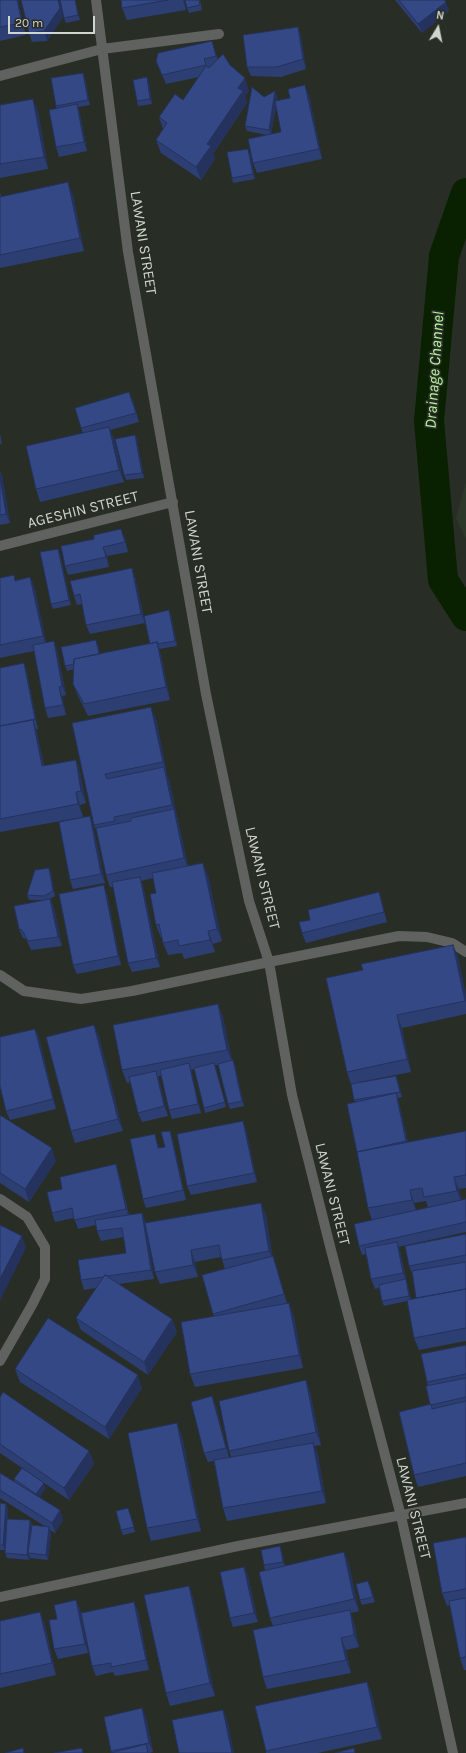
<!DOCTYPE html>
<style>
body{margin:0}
#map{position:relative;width:466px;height:1753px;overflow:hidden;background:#282e25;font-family:Karla,sans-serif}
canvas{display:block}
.north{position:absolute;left:418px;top:8px;width:40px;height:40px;-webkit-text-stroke:3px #282e25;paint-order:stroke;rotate:10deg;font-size:11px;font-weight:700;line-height:16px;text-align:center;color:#d0d5cf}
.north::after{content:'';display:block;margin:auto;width:14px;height:18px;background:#d0d5cf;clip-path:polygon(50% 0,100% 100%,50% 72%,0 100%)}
.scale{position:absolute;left:8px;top:16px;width:87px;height:18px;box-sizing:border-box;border:2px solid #d0d5cf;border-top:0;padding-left:5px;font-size:12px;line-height:14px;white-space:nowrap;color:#d0d5cf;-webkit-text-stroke:3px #282e25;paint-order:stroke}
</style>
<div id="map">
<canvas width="466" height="1753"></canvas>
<div class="north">N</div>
<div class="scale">20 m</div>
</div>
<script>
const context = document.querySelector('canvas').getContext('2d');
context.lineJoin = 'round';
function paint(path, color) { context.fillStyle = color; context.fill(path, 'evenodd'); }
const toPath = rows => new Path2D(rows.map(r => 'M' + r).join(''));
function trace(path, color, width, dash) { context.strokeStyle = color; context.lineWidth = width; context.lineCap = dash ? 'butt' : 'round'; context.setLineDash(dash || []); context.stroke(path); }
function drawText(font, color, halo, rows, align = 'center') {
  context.font = font + ' Karla,sans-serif'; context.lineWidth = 3.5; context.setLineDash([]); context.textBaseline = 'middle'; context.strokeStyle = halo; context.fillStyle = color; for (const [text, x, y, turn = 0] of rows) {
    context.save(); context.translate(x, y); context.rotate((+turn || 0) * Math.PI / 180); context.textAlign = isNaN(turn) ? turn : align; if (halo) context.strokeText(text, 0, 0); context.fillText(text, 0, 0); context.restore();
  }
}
paint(toPath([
 [466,482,466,539,456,518]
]), '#2e382a');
trace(toPath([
 [466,193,444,256,429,421,443,580,466,616]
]), '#092001', 30);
trace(toPath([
 [96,0,128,252,206,694,249,901,269,962,292,1095,331,1250,401,1516,453,1753],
 [0,76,102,49,219,34],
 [0,546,173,502],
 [0,975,24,991,81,999,132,991,269,962,399,936,427,937,452,943,466,952],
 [0,1199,27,1217,45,1247,45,1279,32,1305,0,1361],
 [0,1597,238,1546,466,1503]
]), '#5f625e', 10);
paint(toPath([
 [0,0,18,0,26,35,0,41],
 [21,0,59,0,63,17,47,41,32,42,29,33],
 [60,0,75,0,80,20,66,23,64,18],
 [121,0,184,0,186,10,127,20,122,8],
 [200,0,202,10,189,13,187,8],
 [395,0,444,0,449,11,422,33],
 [298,27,301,37,306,69,281,77,251,76,247,67],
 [212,41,215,50,218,60,230,65,249,91,245,96,247,103,213,154,215,159,201,180,161,153,156,140,163,129,159,117,183,100,199,77,166,84,156,61],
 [85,78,90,105,78,107,80,114,87,151,59,157,56,147,56,106],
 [149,83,152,104,138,106,137,101],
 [309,95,322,159,257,173,253,163,267,135,247,131,245,126,264,97,277,96,276,101],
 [276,106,281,132,271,134],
 [0,105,38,111,48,169,0,178],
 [250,154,255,179,233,183,232,178],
 [0,192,1,196,73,195,84,251,0,268],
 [133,401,139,422,110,430,114,439,124,482,40,502,36,489,83,433,81,428],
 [0,434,2,444,0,444],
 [135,435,137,440,144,478,126,480,124,475],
 [0,471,2,475,10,523,0,525],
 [125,538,128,552,107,556,109,567,68,575,65,566,61,546],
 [58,549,60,554,71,605,53,609,51,604],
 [30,577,35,589,46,643,57,650,66,695,62,696,66,715,48,718,45,708,34,651,0,658,0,578,16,580],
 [135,577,145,623,90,634,86,625,82,604,77,605,74,596],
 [169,610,171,615,177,646,159,649,161,655,170,700,88,716,78,696,73,684,74,669,67,671,65,666,98,645,100,654,150,644],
 [24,663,27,673,38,729,36,729,44,766,76,760,80,772,86,803,80,805,83,817,0,832,0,668],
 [156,719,167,775,169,780,188,866,208,875,222,941,213,944,215,952,184,959,182,953,168,955,163,943,162,937,161,938,156,925,156,893,153,878,141,881,143,886,160,967,132,972,128,963,113,887,110,887,106,875,97,832,94,825,72,723],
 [90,816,93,825,105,883,73,889,70,880],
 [51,873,55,896,48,900,50,899,54,908,62,946,31,950,26,939,23,938,19,929,43,900,29,900,27,895],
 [379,892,382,902,387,922,306,943,302,933,310,920],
 [107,894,121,965,77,974,73,965],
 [453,945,458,957,466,996,466,1014,402,1028,411,1072,360,1082,398,1081,402,1097,398,1098,399,1103,408,1142,466,1131,466,1188,459,1189,461,1200,466,1199,466,1232,398,1247,400,1251,411,1300,416,1298,413,1276,409,1266,466,1234,466,1341,419,1350,414,1338,407,1301,384,1306,382,1301,379,1288,375,1289,371,1279,366,1254,362,1255,359,1246,372,1220,368,1208,355,1102,351,1084,347,1072,363,970],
 [426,1201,428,1207,416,1210,414,1203],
 [218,1004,223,1017,232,1061,235,1065,244,1106,230,1109,228,1104,218,1065,215,1065,226,1107,205,1113,204,1108,194,1069,191,1070,201,1113,172,1119,169,1110,161,1076,158,1076,168,1116,142,1122,138,1113,131,1082,127,1083,122,1070],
 [94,1025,99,1037,123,1131,75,1143,71,1131],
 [35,1029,39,1038,56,1109,10,1120,6,1111],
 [0,1115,56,1161,29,1202,0,1183],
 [243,1121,246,1130,257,1182,191,1195,187,1186],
 [170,1131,173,1140,186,1200,146,1208,143,1199,158,1143,159,1148,165,1147],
 [119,1174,129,1215,146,1223,266,1215,272,1256,276,1265,287,1303,284,1304,294,1316,303,1368,195,1387,190,1374,214,1317,202,1275,225,1269,221,1257,195,1262,198,1277,160,1284,155,1272,147,1233,154,1279,119,1284,172,1319,177,1332,148,1375,81,1330,76,1318,96,1288,84,1290,81,1280,126,1253,124,1237,101,1241,97,1231,96,1225,78,1229,74,1218,55,1222,52,1213,62,1189],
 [466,1345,466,1476,418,1487,414,1475,430,1404,428,1386,427,1382],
 [15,1369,142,1388,109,1439,20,1382],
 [310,1392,321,1445,314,1446,318,1455,326,1503,227,1521,223,1508,214,1461,208,1462,204,1453,216,1406,229,1457,231,1457,229,1451],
 [0,1397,89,1451,94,1464,69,1500,0,1453],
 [182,1436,201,1531,151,1541,147,1528],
 [0,1473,15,1482,14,1479,46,1488,39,1497,60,1510,63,1520,55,1533,50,1530,51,1533,48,1560,30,1558,30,1556,29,1560,7,1558,5,1553,5,1550,0,1550,0,1503,8,1509,7,1523,30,1520,32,1525,46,1527,0,1498],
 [130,1513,135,1532,123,1535,121,1530],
 [466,1537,466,1670,464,1670,460,1658,450,1605,447,1606,442,1593],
 [280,1546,282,1551,285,1566,344,1552,349,1565,359,1611,351,1613,354,1623,359,1647,346,1650,351,1673,267,1689,263,1677,273,1626,270,1618,265,1570,264,1565],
 [244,1567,248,1576,258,1622,233,1627,230,1618],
 [189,1586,193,1598,215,1696,170,1706,166,1693],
 [370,1586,375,1602,362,1605,360,1600],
 [76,1600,80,1609,88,1653,58,1659,54,1649,57,1619],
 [134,1602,138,1611,149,1670,115,1676,113,1672,96,1676,92,1666],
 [40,1612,45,1625,56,1675,0,1688,0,1621],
 [367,1682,372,1695,382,1739,318,1753,266,1753,266,1751],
 [142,1708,146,1718,153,1752,149,1753,111,1753,112,1753,111,1751]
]), '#2d3e72');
paint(toPath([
 [17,0,18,0,26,35,22,23],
 [58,0,59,0,63,17,47,41,44,31],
 [75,0,80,20,78,15],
 [183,0,184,0,186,10],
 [446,2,449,11,422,33,418,24],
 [298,27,301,37,306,69,303,59],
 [212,41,215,50,219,65,216,56],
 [83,73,85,78,90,105,88,100],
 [147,77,149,83,152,104,150,99],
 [245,78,249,91,245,96,247,103,213,154,215,159,201,180,196,167,207,144,238,88],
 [305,85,309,95,322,159,319,149],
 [275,91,277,96,271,135,269,130],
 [33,99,38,111,48,169,44,157],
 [77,104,80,114,87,151,84,142],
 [248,149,250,154,255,179,253,174],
 [68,182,73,195,84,251,80,238],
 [129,392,133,401,139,422],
 [109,427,114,439,124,482,119,470],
 [135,435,137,440,144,478,142,473],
 [0,471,2,475,10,523,6,514,0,477],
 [121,529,125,538,128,552,125,542],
 [103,547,107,556,109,567],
 [58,549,60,554,71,605,69,600],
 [132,568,135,577,145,623,141,614],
 [30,577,35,589,47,648,43,636],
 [169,610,171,615,177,646,175,641],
 [96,640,98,645,102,664,100,659],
 [54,641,57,650,66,695,62,686],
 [157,642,161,655,170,700,166,687],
 [24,663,27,673,38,729,35,719],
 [59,687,62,696,66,715,63,705],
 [151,707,156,719,167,774,163,762],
 [33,720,37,732,46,779,42,766],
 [76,760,80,772,86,803,81,791],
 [164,767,169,780,189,871,184,858],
 [76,792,80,805,83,817,78,804],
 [90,816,93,825,105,883,101,874],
 [203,863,208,875,222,941,217,929],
 [49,868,51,873,55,896,53,891],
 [140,877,143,886,160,967,156,958],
 [104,885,107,894,121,965,118,956],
 [379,892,382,902,387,922,384,912],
 [50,899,54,908,62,946,58,937],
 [208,931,213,944,215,952,210,940],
 [453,945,458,957,466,996,466,1003],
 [218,1004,223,1017,232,1062,227,1050],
 [397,1015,402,1028,411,1072,407,1059],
 [94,1025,99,1037,123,1131,118,1119],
 [35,1029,39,1038,56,1109,53,1099],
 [233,1060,235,1065,244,1106,242,1101],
 [189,1063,192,1073,201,1113,198,1104],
 [156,1071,159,1080,168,1116,164,1106],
 [396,1076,398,1081,402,1097,400,1092],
 [396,1093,399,1103,410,1151,406,1141],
 [243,1121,246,1130,257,1182,254,1173],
 [170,1131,173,1140,186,1200,183,1190],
 [155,1134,158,1143,161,1158,158,1148],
 [52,1148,56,1161,29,1202,25,1189],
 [116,1164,119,1174,129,1218,126,1209],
 [454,1177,459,1189,462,1204,457,1191],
 [410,1190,414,1203,417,1212,412,1200],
 [261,1203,266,1215,274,1263,269,1251],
 [142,1213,146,1222,154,1279,151,1270],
 [22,1236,26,1248,0,1301,0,1279],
 [397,1242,400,1251,411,1301,409,1296,406,1281,403,1273],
 [191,1250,195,1262,198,1277,193,1265],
 [273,1256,276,1265,287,1303,284,1294],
 [289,1303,294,1316,303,1368,299,1355],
 [172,1319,177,1332,148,1375,144,1362],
 [138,1375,142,1388,109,1439,105,1427],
 [306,1380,310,1392,321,1445,316,1432],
 [212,1396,216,1406,229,1457,226,1448],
 [177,1423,182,1436,201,1531,197,1519],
 [313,1443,318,1455,326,1503,322,1491],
 [89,1451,94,1464,69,1500,64,1488],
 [44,1483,46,1488,38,1499,36,1494],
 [6,1504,8,1509,5,1550,3,1545],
 [60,1510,63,1520,55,1533,52,1523],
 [30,1520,32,1525,28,1553,30,1556,29,1560,27,1555],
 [49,1527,51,1533,48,1560,46,1555],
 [280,1546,282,1551,285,1567,283,1562],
 [344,1552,349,1565,359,1611,354,1599],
 [244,1567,248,1576,258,1622,254,1613],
 [189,1586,193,1598,215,1696,210,1683],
 [76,1600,80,1609,88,1653,85,1644],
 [134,1602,138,1611,149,1670,146,1660],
 [350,1610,354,1623,359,1647,354,1635],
 [40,1612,45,1625,56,1675,52,1663],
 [341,1638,346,1650,351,1673,346,1660],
 [367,1682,372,1695,382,1739,377,1727],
 [142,1708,146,1718,153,1752,149,1743],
 [223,1710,228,1722,234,1753,232,1753]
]), '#24325d');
const building = toPath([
 [0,0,17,0,22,23,0,27,0,0],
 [21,0,58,0,60,8,44,31,29,33,21,0],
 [60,0,75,0,78,15,64,18,60,0],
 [121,0,168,0,122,8,121,0],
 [185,0,199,0,200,5,187,8,185,0],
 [399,0,444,0,446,2,418,24,399,0],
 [298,27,303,59,277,67,247,67,243,35,298,27],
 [212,41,216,56,204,59,206,65,162,75,156,61,158,53,212,41],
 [223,54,230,65,245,78,238,88,243,91,207,144,211,146,196,167,156,140,167,123,159,117,175,94,183,100,206,66,209,68,223,54],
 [83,73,88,100,56,106,51,78,83,73],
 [147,77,150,99,137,101,133,80,147,77],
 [305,85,319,149,253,163,248,139,281,132,275,101,290,98,288,89,305,85],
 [252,87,264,97,275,91,269,130,245,126,252,87],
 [33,99,44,157,0,164,0,105,33,99],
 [77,104,84,142,56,147,49,110,77,104],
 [248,149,253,174,232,178,227,152,248,149],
 [68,182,80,238,0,255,0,197,68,182],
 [129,392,136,413,81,428,75,408,129,392],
 [109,427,119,470,36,489,26,446,109,427],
 [135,435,142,473,124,475,115,439,135,435],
 [0,477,6,514,0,515,0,477],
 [121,529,125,542,103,547,106,557,65,566,61,546,94,539,94,535,121,529],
 [58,549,69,600,51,604,40,552,58,549],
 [132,568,141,614,86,625,80,594,74,596,70,581,132,568],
 [14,575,15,581,30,577,43,636,0,645,0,578,14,575],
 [169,610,175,641,157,644,157,642,150,644,144,616,169,610],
 [96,640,99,654,74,659,74,664,65,666,61,647,96,640],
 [54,641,62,686,59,687,63,705,45,708,33,645,54,641],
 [157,642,166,687,84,704,73,684,74,659,157,642],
 [24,663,35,719,0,726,0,668,24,663],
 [151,707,163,762,105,774,107,779,164,767,172,805,114,817,115,821,94,825,72,723,151,707],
 [33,720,42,766,76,760,81,791,76,792,78,804,0,819,0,726,33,720],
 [174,809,184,858,106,875,96,828,131,821,131,818,174,809],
 [90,816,101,874,70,880,59,822,90,816],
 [203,863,217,929,208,931,210,940,179,946,178,940,163,943,159,924,156,925,150,894,156,893,152,873,203,863],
 [49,868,53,891,44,896,27,895,35,870,49,868],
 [140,877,156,958,128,963,112,882,140,877],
 [104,885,118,956,73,965,59,894,104,885],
 [379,892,384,912,302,933,299,922,310,920,308,910,379,892],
 [50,899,58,937,28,941,22,930,19,929,14,906,50,899],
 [453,945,465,1001,397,1015,407,1059,347,1072,326,978,363,970,361,964,453,945],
 [218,1004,227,1050,122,1070,113,1025,218,1004],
 [94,1025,118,1119,71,1131,46,1037,94,1025],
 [35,1029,53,1099,6,1111,0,1086,0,1037,35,1029],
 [233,1060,242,1101,228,1104,218,1064,233,1060],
 [189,1063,198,1104,169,1110,160,1070,189,1063],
 [214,1063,225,1102,204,1108,194,1068,214,1063],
 [156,1071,164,1106,138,1113,129,1077,156,1071],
 [396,1076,400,1092,354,1100,351,1084,396,1076],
 [396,1093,406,1141,357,1152,347,1104,396,1093],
 [0,1115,52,1148,25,1189,0,1173,0,1115],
 [243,1121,254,1173,187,1186,177,1134,243,1121],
 [170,1131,183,1190,143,1199,130,1139,155,1134,158,1148,165,1147,161,1132,170,1131],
 [466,1131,466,1175,454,1177,457,1191,424,1197,422,1188,410,1190,412,1200,368,1208,357,1152,466,1131],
 [116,1164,126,1209,74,1220,72,1208,52,1213,47,1192,62,1189,60,1177,116,1164],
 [466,1199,466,1222,359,1246,354,1224,466,1199],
 [261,1203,269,1251,222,1260,219,1245,191,1250,193,1265,155,1272,145,1223,261,1203],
 [142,1213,151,1270,107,1276,105,1275,103,1277,81,1280,78,1260,126,1253,122,1228,97,1231,95,1220,142,1213],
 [0,1225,22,1236,0,1279,0,1225],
 [466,1234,466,1255,409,1266,405,1246,466,1234],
 [397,1242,403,1273,371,1279,365,1248,397,1242],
 [273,1256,284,1294,213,1314,202,1275,273,1256],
 [466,1262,466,1289,416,1298,412,1271,466,1262],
 [105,1275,172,1319,144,1362,76,1318,105,1275],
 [406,1279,409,1296,382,1301,379,1285,406,1279],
 [466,1289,466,1328,414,1338,407,1300,466,1289],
 [289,1303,299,1355,190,1374,181,1322,289,1303],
 [48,1318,138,1375,105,1427,15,1369,48,1318],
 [466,1345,466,1374,427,1382,421,1354,466,1345],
 [466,1378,466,1397,431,1405,430,1404,426,1386,466,1378],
 [306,1380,316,1432,229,1451,219,1401,306,1380],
 [3,1392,89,1451,64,1488,0,1444,0,1397,3,1392],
 [212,1396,226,1448,204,1453,191,1402,212,1396],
 [466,1401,466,1463,414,1475,399,1412,431,1404,432,1409,466,1401],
 [177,1423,197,1519,147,1528,128,1433,177,1423],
 [313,1443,322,1491,223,1508,214,1460,313,1443],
 [22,1468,44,1483,36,1494,14,1479,22,1468],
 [0,1473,60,1510,52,1523,0,1490,0,1473],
 [0,1503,6,1504,3,1545,0,1545,0,1503],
 [128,1508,134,1527,121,1530,116,1511,128,1508],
 [7,1519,30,1520,27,1555,5,1553,7,1519],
 [32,1525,49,1527,46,1555,28,1553,32,1525],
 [466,1537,466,1589,442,1593,433,1543,466,1537],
 [280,1546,283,1562,264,1565,261,1550,280,1546],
 [344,1552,354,1599,270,1618,259,1572,344,1552],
 [244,1567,254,1613,230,1618,220,1572,244,1567],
 [368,1581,373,1597,360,1600,356,1584,368,1581],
 [189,1586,210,1683,166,1693,144,1595,189,1586],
 [466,1598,466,1657,460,1658,449,1601,466,1598],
 [76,1600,85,1644,54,1649,49,1620,57,1619,54,1605,76,1600],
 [134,1602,146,1660,111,1667,111,1663,92,1666,81,1613,134,1602],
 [350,1610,354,1635,341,1638,346,1660,263,1677,253,1630,350,1610],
 [40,1612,52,1663,0,1674,0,1621,40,1612],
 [367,1682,377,1727,266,1751,255,1706,367,1682],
 [142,1708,149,1743,111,1751,104,1717,142,1708],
 [223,1710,232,1753,179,1753,172,1720,223,1710],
 [146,1744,148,1753,111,1753,146,1744],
 [23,1748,24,1753,5,1753,23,1748],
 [82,1748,83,1753,54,1753,82,1748],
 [354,1748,355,1753,335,1753,354,1748]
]);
paint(building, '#344885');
trace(building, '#24325d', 1);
drawText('15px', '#d0d5cf', '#282e25', [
 ["LAWANI STREET",143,243,81],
 ["AGESHIN STREET",83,510,-14],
 ["LAWANI STREET",198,562,80],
 ["LAWANI STREET",262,878,76],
 ["LAWANI STREET",332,1194,76],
 ["LAWANI STREET",413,1508,76]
]);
drawText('italic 16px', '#b6f79e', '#282e25', [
 ["Drainage Channel",435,370,-86]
]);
</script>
